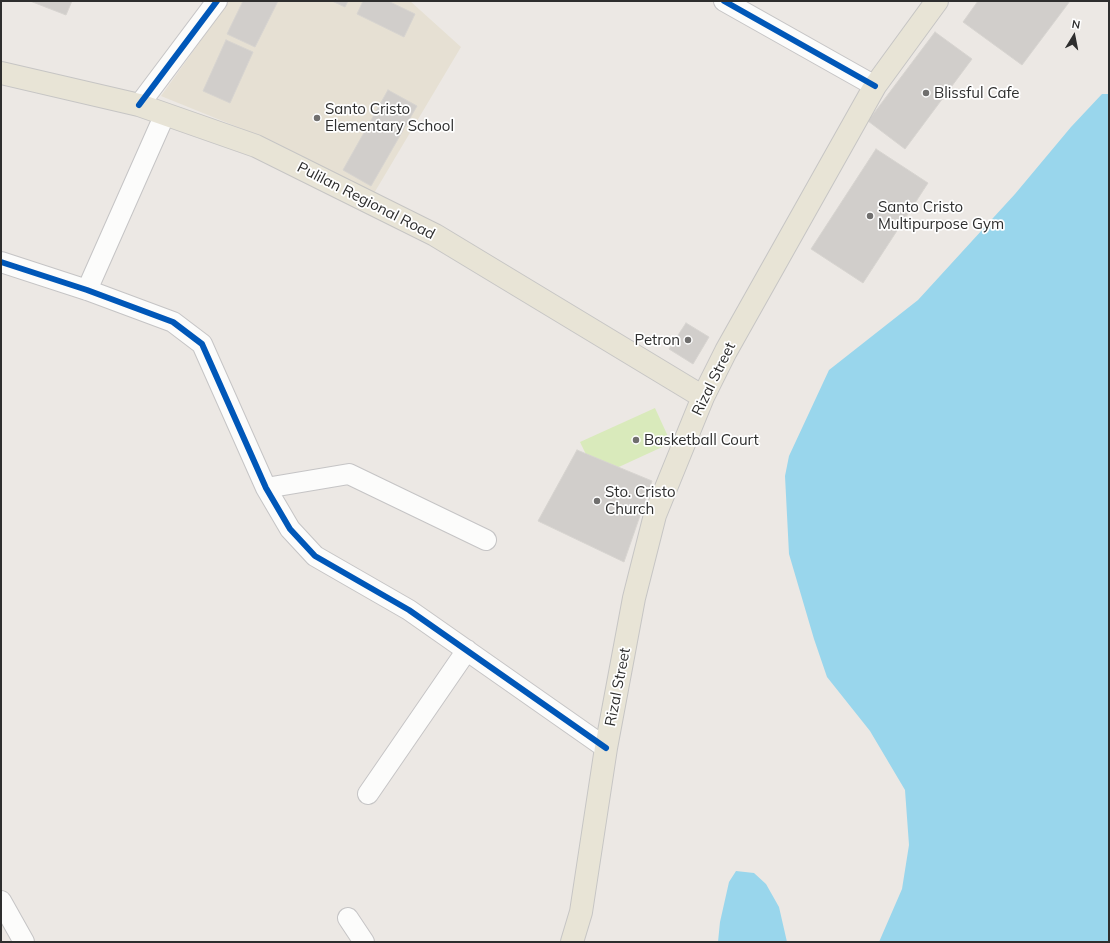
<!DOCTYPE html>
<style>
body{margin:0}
#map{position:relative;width:1110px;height:943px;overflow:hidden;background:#ece8e4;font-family:Mulish,sans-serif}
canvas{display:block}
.frame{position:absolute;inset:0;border:2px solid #2e2e2e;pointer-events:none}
.north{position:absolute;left:1054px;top:16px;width:40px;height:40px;-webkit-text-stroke:3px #fff;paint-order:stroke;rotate:10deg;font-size:11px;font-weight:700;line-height:16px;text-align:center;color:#2e2e2e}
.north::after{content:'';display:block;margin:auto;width:14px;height:18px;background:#2e2e2e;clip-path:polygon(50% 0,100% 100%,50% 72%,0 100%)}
</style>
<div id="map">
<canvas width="1110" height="943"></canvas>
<div class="frame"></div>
<div class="north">N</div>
</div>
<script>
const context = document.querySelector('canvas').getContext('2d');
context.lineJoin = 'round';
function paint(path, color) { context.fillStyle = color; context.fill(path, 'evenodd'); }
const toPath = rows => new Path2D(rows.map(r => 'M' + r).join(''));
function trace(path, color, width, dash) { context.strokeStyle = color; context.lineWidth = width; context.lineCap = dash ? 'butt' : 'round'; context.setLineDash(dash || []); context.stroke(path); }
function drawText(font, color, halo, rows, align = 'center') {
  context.font = font + ' Mulish,sans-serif'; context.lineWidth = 3.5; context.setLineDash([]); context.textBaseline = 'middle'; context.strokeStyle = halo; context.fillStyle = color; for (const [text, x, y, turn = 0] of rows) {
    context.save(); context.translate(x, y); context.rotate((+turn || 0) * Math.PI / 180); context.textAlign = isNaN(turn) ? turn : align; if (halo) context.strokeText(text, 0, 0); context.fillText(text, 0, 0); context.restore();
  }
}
paint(toPath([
 [229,1,410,1,461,47,370,200,272,141,161,96]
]), '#e6e0d3');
paint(toPath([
 [655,408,671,443,597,477,580,442]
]), '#d9eabb');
paint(toPath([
 [1102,94,1109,94,1109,942,879,942,902,889,909,845,905,790,870,731,827,677,814,639,789,554,785,476,789,456,829,370,918,300,1015,194,1071,127],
 [736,871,754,873,766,884,779,907,787,942,718,942,720,922,729,882]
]), '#99d6ec');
const building = toPath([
 [30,1,72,1,66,15,30,1],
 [243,1,278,1,255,47,227,34,243,1],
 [332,1,348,1,345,7,332,1],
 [363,1,388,1,415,14,404,37,357,14,363,1],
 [978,1,1070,1,1022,65,963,22,978,1],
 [935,32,972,59,905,149,868,121,935,32],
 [226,40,253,52,230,103,203,91,226,40],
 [388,90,417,106,371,186,343,170,388,90],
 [876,149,928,183,863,283,811,249,876,149],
 [686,323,709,337,693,364,669,349,686,323],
 [577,450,652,481,624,562,538,521,577,450]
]);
paint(building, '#d1cecb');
trace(building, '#d7d4d0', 1);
const minor = toPath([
 [724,1,875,86],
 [139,105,217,1],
 [1,262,87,290,173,322,202,344,266,488,290,529,315,556,409,610,606,748],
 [87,290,165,114],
 [266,488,349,474,486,540],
 [368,794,467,650],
 [1,901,24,942],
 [348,918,364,942]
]);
const major = toPath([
 [1,73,139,105,256,146,435,235,703,397],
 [572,942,581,912,606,748,634,598,655,515,703,397,726,351,875,86,937,1]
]);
trace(minor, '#c5c4c5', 22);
trace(major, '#c6c5c4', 24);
trace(minor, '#fcfcfb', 20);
trace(major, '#e8e4d6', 22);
trace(toPath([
 [724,1,875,86],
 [139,105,217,1],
 [1,262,87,290,173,322,202,344,266,488,290,529,315,556,409,610,606,748]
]), '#0057b8', 6);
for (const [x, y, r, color] of [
 [926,93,4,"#706f6e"],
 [317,118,4,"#706f6e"],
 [870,216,4,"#706f6e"],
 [688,340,4,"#706f6e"],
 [636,440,4,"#706f6e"],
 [597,501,4,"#706f6e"]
]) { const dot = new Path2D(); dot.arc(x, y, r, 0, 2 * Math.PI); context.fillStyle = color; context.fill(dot); trace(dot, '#fff', 1.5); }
drawText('15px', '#2e2e2e', '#fff', [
 ["Blissful Cafe",934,93],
 ["Santo Cristo",325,109],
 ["Elementary School",325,126],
 ["Santo Cristo",878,207],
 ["Multipurpose Gym",878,224],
 ["Petron",680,340,"right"],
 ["Basketball Court",644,440],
 ["Sto. Cristo",605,492],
 ["Church",605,509]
], 'left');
drawText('15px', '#2e2e2e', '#fff', [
 ["Pulilan Regional Road",366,201,27],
 ["Rizal Street",714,379,-64],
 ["Rizal Street",618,687,-79]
]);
</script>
